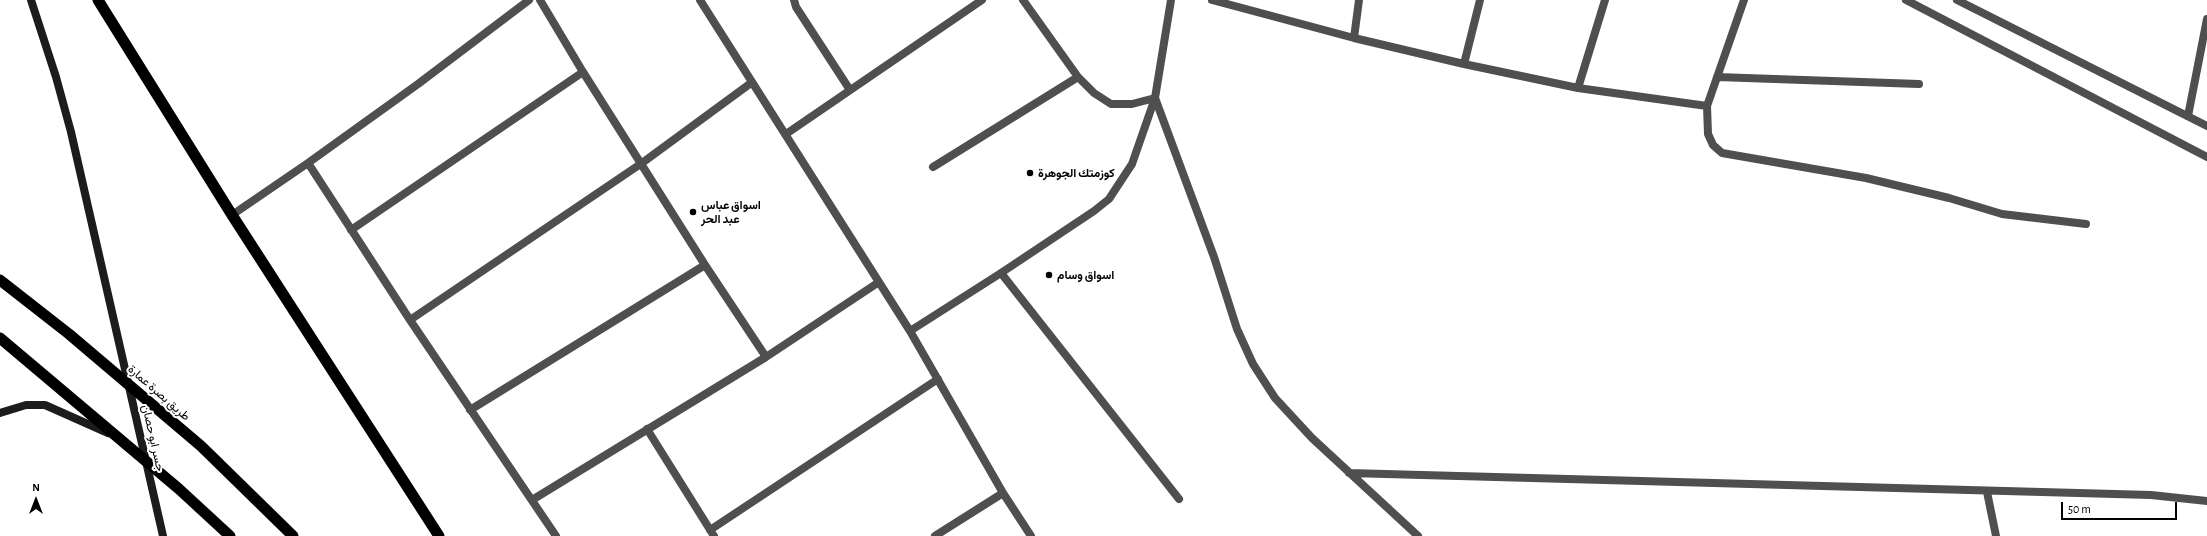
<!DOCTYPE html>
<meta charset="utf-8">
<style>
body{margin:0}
#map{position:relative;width:2207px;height:536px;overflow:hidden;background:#fff;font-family:"Alegreya Sans",sans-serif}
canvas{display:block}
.north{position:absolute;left:16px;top:480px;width:40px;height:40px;-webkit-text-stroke:3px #fff;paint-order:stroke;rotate:0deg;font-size:11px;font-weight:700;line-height:16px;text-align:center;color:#000}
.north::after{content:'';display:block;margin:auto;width:14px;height:18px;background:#000;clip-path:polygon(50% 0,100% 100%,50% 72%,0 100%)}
.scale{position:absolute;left:2061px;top:502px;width:116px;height:18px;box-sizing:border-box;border:2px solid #000;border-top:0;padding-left:5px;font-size:12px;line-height:14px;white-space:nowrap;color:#000;-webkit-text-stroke:3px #fff;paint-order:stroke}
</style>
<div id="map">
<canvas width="2207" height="536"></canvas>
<div class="north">N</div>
<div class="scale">50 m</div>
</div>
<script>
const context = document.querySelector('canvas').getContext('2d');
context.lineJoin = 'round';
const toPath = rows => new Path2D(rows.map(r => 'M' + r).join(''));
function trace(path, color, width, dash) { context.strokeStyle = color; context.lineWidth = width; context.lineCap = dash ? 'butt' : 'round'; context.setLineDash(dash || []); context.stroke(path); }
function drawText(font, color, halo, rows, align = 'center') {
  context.font = font + ' "Alegreya Sans",Vazirmatn,sans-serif'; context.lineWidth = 4; context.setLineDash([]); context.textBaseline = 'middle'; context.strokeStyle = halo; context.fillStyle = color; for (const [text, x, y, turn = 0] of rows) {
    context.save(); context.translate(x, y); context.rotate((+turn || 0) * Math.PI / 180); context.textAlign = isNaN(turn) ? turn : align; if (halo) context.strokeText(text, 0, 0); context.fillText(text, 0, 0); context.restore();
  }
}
trace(toPath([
 [540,0,583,72,705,265,766,357],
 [700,0,910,331,1003,493,1031,536],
 [794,0,796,7,850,90],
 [1023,0,1078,77,1094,93,1111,104,1132,104,1155,98,1214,257,1237,329,1253,364,1275,398,1312,438,1418,536],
 [1212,0,1354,38,1464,64,1578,88,1707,106],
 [1744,0,1707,106,1708,134,1713,145,1722,153,1866,178,1949,198,2002,214,2086,224],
 [1354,38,1359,0],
 [1464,64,1480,0],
 [1717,77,1919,84],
 [1578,88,1605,0],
 [2188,116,2207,19],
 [786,134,982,0],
 [308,163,410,320,556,536],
 [933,167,1078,77],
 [232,215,308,163,418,84,529,0],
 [351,230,583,72],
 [1001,273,1179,499],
 [410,320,642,163,751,83],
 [910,331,1001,273,1094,211,1109,199,1132,164,1155,98,1171,0],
 [470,410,705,265],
 [647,429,714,536],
 [1349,473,2151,495,2207,501],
 [1987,492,1996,536],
 [532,500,766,357,879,282],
 [710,530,938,379],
 [935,536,1003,493]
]), '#4f4f4f', 8);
trace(toPath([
 [1906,0,2207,157],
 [1957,0,2207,126]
]), '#4f4f4f', 8);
trace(toPath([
 [31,0,56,77,71,132,163,536],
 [0,413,26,405,45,405,108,433]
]), '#1c1c1c', 8);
trace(toPath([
 [98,0,232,215,439,536],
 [0,280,69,334,201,446,293,536],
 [0,338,179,489,230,536]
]), '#000', 11);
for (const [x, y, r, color] of [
 [1030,173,4,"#000"],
 [693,212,4,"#000"],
 [1049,275,4,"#000"]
]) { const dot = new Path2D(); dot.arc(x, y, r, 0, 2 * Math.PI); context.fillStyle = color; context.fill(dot); trace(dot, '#fff', 1.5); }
drawText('bold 12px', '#000', '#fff', [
 ["كوزمتك الجوهرة",1038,173],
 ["اسواق عباس",701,205],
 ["عبد الحر",701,219],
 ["اسواق وسام",1057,275]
], 'left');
drawText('12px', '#000', '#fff', [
 ["طريق بصرة عمارة",159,393,41],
 ["جسر ابو حصان",153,438,77]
]);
</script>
